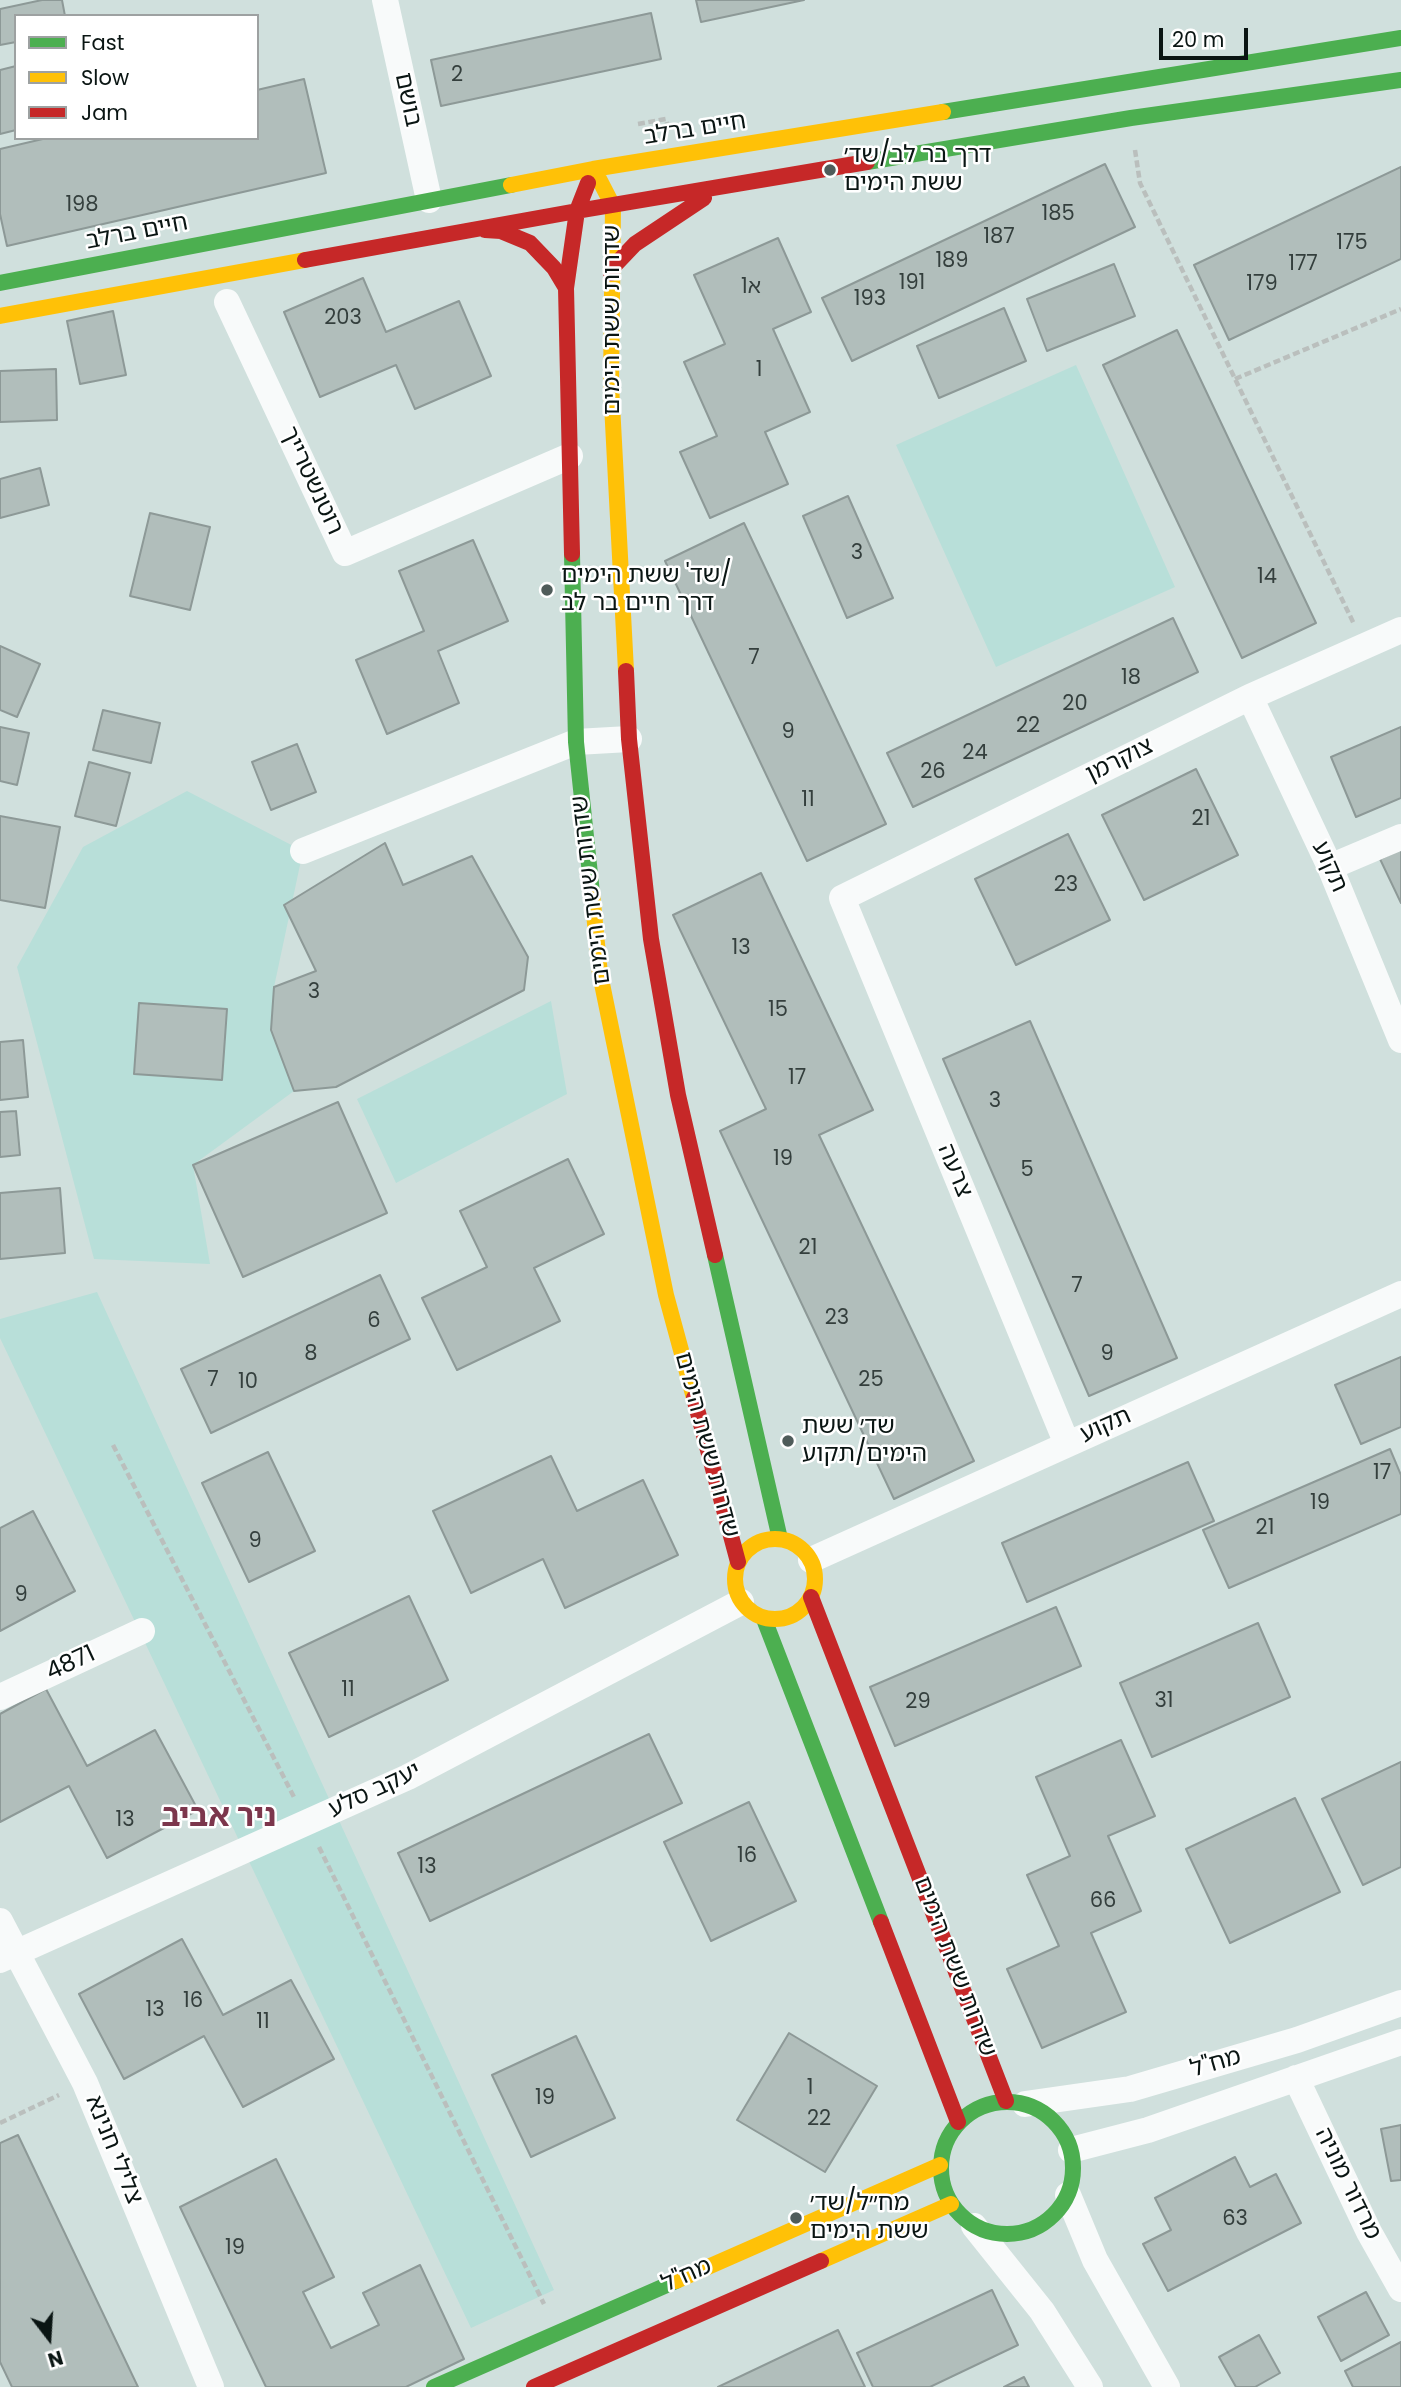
<!DOCTYPE html>
<meta charset="utf-8">
<style>
body{margin:0}
#map{position:relative;width:1401px;height:2387px;overflow:hidden;background:#d0e0dd;font-family:Poppins,sans-serif}
canvas{display:block}
.legend{position:absolute;left:14px;top:14px;width:245px;height:126px;box-sizing:border-box;background:#fff;border:2px solid #9da1a1;margin:0;padding:9px 12px;list-style:none;font-size:21px;color:#0a1513}
.legend li{display:flex;align-items:center;gap:14px;height:35px}
.legend b{width:35px;border:2px solid #9da1a1}
.north{position:absolute;left:14px;top:2303px;width:70px;height:70px;-webkit-text-stroke:5px #fff;paint-order:stroke;rotate:163deg;font-size:19px;font-weight:700;line-height:28px;text-align:center;color:#0a1513}
.north::after{content:'';display:block;margin:auto;width:24px;height:32px;background:#0a1513;clip-path:polygon(50% 0,100% 100%,50% 72%,0 100%)}
.scale{position:absolute;left:1159px;top:28px;width:89px;height:32px;box-sizing:border-box;border:4px solid #0a1513;border-top:0;padding-left:9px;font-size:21px;line-height:24px;white-space:nowrap;color:#0a1513;-webkit-text-stroke:5px #fff;paint-order:stroke}
</style>
<div id="map">
<canvas width="1401" height="2387"></canvas>
<ul class="legend">
<li><b style="height:9px;background:#4caf50"></b>Fast</li>
<li><b style="height:9px;background:#ffc107"></b>Slow</li>
<li><b style="height:9px;background:#c62828"></b>Jam</li>
</ul>
<div class="north">N</div>
<div class="scale">20 m</div>
</div>
<script>
const context = document.querySelector('canvas').getContext('2d');
context.lineJoin = 'round';
function paint(path, color) { context.fillStyle = color; context.fill(path, 'evenodd'); }
const toPath = rows => new Path2D(rows.map(r => 'M' + r).join(''));
function trace(path, color, width, dash) { context.strokeStyle = color; context.lineWidth = width; context.lineCap = dash ? 'butt' : 'round'; context.setLineDash(dash || []); context.stroke(path); }
function drawText(font, color, halo, rows, align = 'center') {
  context.font = font + ' Poppins,"Noto Sans Hebrew",sans-serif'; context.lineWidth = 5; context.setLineDash([]); context.textBaseline = 'middle'; context.strokeStyle = halo; context.fillStyle = color; for (const [text, x, y, turn = 0] of rows) {
    context.save(); context.translate(x, y); context.rotate((+turn || 0) * Math.PI / 180); context.textAlign = isNaN(turn) ? turn : align; if (halo) context.strokeText(text, 0, 0); context.fillText(text, 0, 0); context.restore();
  }
}
paint(toPath([
 [1076,365,1175,587,996,667,896,445],
 [187,791,303,851,274,987,294,1091,193,1165,210,1264,94,1259,17,967,83,847],
 [551,1001,567,1094,396,1183,357,1099],
 [97,1292,554,2290,471,2328,0,1338,0,1319]
]), '#b8dfd9');
const building = toPath([
 [42,0,62,0,65,16,16,16,16,42,0,45,0,9,42,0],
 [696,0,804,0,701,22,696,0],
 [651,13,661,59,441,106,431,60,651,13],
 [16,66,16,130,0,134,0,70,16,66],
 [304,79,326,173,7,246,0,214,0,149,47,138,257,138,257,90,304,79],
 [1105,164,1135,227,852,361,822,298,1105,164],
 [1401,167,1401,259,1229,340,1194,265,1401,167],
 [778,238,811,312,773,329,810,412,765,432,788,484,710,518,680,452,717,436,684,362,725,344,694,275,778,238],
 [1114,264,1135,316,1047,351,1027,299,1114,264],
 [363,278,386,332,459,301,491,376,415,409,396,365,320,397,284,312,363,278],
 [1004,308,1026,361,939,398,917,346,1004,308],
 [113,311,126,375,80,384,67,321,113,311],
 [1177,330,1316,623,1242,658,1103,365,1177,330],
 [56,369,57,420,0,422,0,371,56,369],
 [40,468,49,505,0,518,0,479,40,468],
 [848,496,893,598,847,618,803,516,848,496],
 [150,513,210,527,190,610,130,596,150,513],
 [744,523,886,824,807,861,665,561,744,523],
 [473,540,508,621,438,651,459,703,387,734,356,660,424,631,399,571,473,540],
 [1173,618,1198,672,913,807,887,753,1173,618],
 [0,646,40,664,17,717,0,710,0,646],
 [103,710,160,723,151,763,93,750,103,710],
 [0,727,29,733,17,785,0,781,0,727],
 [1401,727,1401,798,1356,817,1331,757,1401,727],
 [297,744,316,792,271,810,252,762,297,744],
 [89,762,130,773,116,826,75,816,89,762],
 [1196,769,1238,855,1144,900,1102,815,1196,769],
 [0,816,60,827,45,908,0,900,0,816],
 [1068,834,1110,920,1016,965,975,879,1068,834],
 [385,843,403,885,472,856,528,957,524,990,336,1087,294,1091,271,1030,274,987,316,971,284,905,385,843],
 [1401,849,1401,903,1380,859,1401,849],
 [761,873,873,1110,819,1135,974,1461,894,1499,720,1131,766,1109,673,915,761,873],
 [139,1003,227,1009,222,1080,134,1074,139,1003],
 [1030,1021,1177,1358,1089,1396,943,1059,1030,1021],
 [23,1040,28,1097,0,1100,0,1042,23,1040],
 [338,1102,387,1213,243,1277,193,1165,338,1102],
 [16,1111,20,1155,0,1157,0,1112,16,1111],
 [568,1159,604,1234,534,1268,560,1321,457,1370,422,1298,487,1267,460,1211,568,1159],
 [60,1188,65,1253,0,1259,0,1193,60,1188],
 [380,1275,410,1339,211,1433,181,1369,380,1275],
 [1401,1357,1401,1427,1361,1444,1335,1385,1401,1357],
 [1390,1449,1401,1475,1401,1514,1229,1588,1203,1530,1390,1449],
 [268,1452,315,1551,249,1582,202,1483,268,1452],
 [551,1456,577,1511,643,1480,678,1555,565,1608,543,1559,471,1593,433,1511,551,1456],
 [1188,1462,1214,1521,1027,1602,1002,1543,1188,1462],
 [33,1511,75,1591,0,1631,0,1528,33,1511],
 [409,1596,448,1680,329,1737,289,1653,409,1596],
 [1056,1607,1081,1666,895,1746,870,1687,1056,1607],
 [1258,1623,1290,1697,1152,1757,1120,1683,1258,1623],
 [46,1689,87,1766,155,1730,198,1810,107,1858,69,1786,0,1822,0,1714,46,1689],
 [649,1734,682,1803,430,1921,398,1853,649,1734],
 [1121,1740,1155,1816,1108,1836,1141,1911,1091,1933,1126,2012,1042,2048,1007,1969,1059,1946,1027,1875,1070,1856,1036,1777,1121,1740],
 [1401,1762,1401,1867,1363,1885,1322,1799,1401,1762],
 [1295,1798,1340,1892,1230,1943,1186,1849,1295,1798],
 [749,1802,796,1901,711,1941,664,1842,749,1802],
 [182,1939,223,2015,291,1980,334,2059,243,2107,204,2036,124,2079,79,1994,182,1939],
 [789,2033,877,2086,825,2172,737,2120,789,2033],
 [576,2036,615,2118,531,2157,492,2075,576,2036],
 [1401,2125,1401,2180,1391,2181,1381,2129,1401,2125],
 [18,2135,138,2387,12,2387,0,2362,0,2143,18,2135],
 [1235,2157,1250,2187,1276,2174,1301,2223,1168,2291,1143,2244,1171,2230,1155,2198,1235,2157],
 [276,2159,334,2277,303,2292,331,2348,379,2325,363,2293,420,2265,464,2359,406,2387,266,2387,180,2207,276,2159],
 [992,2290,1018,2345,930,2387,873,2387,857,2353,992,2290],
 [1366,2292,1389,2335,1341,2361,1318,2317,1366,2292],
 [838,2330,865,2387,718,2387,838,2330],
 [1259,2335,1280,2373,1255,2387,1236,2387,1219,2357,1259,2335],
 [1401,2342,1401,2387,1353,2387,1345,2371,1401,2342],
 [1024,2377,1029,2387,1004,2387,1024,2377]
]);
paint(building, '#b1bebb');
trace(building, '#8d9997', 2);
trace(toPath([
 [638,124,666,119,667,123],
 [1135,150,1140,183,1354,624],
 [1235,379,1401,309],
 [113,1445,295,1799],
 [319,1847,544,2304],
 [0,2123,59,2095]
]), '#babfbd', 4.5, [7, 3.5]);
trace(toPath([
 [385,0,429,200],
 [227,302,345,553,570,456],
 [1250,697,1330,867,1401,1040],
 [303,851,576,742,629,739],
 [1330,867,1401,837],
 [1067,1444,842,898,1250,697,1401,630],
 [811,1560,1401,1294],
 [0,1697,142,1631],
 [0,1921,85,2083,211,2387],
 [0,1960,408,1777,741,1602],
 [1296,2078,1369,2232,1401,2289],
 [1025,2104,1130,2089,1297,2040,1401,2003],
 [1071,2150,1148,2130,1401,2042],
 [1068,2195,1095,2260,1167,2387],
 [974,2226,1042,2311,1090,2387]
]), '#f8fafa', 26);
trace(toPath([
 [943,112,1401,38],
 [867,162,1131,118,1401,80],
 [0,283,511,185],
 [572,554,576,742,592,893],
 [715,1255,780,1539],
 [764,1619,881,1922],
 '941 2168a66 66 0 1 1 132 0a66 66 0 1 1-132 0Z',
 [434,2387,676,2281]
]), '#4caf50', 16);
trace(toPath([
 [599,179,613,206,611,385,626,671],
 [511,185,593,169,943,112],
 [0,316,305,260],
 [592,893,600,974,666,1295,694,1398],
 '735 1579a40 40 0 1 1 80 0a40 40 0 1 1-80 0Z',
 [821,2261,951,2204],
 [676,2281,940,2165]
]), '#ffc107', 16);
trace(toPath([
 [485,230,501,231,530,243,554,268,566,288],
 [305,260,577,211,867,162],
 [611,273,615,265,635,244,704,198],
 [572,554,566,288,577,211,588,183],
 [626,671,629,739,651,939,678,1095,715,1255],
 [694,1398,738,1562],
 [811,1597,1006,2101],
 [881,1922,958,2122],
 [534,2387,821,2261]
]), '#c62828', 16);
for (const [x, y, r, color] of [
 [830,170,7,"#4f5c5a"],
 [547,590,7,"#4f5c5a"],
 [788,1441,7,"#4f5c5a"],
 [796,2218,7,"#4f5c5a"]
]) { const dot = new Path2D(); dot.arc(x, y, r, 0, 2 * Math.PI); context.fillStyle = color; context.fill(dot); trace(dot, '#fff', 2.5); }
drawText('21px', '#343f3d', null, [
 ["2",457,76],
 ["198",82,206],
 ["185",1058,215],
 ["187",999,238],
 ["175",1352,244],
 ["189",952,262],
 ["177",1303,265],
 ["191",912,284],
 ["179",1262,285],
 ["1א",751,288],
 ["193",870,300],
 ["203",343,319],
 ["1",759,371],
 ["3",857,554],
 ["14",1267,578],
 ["7",754,659],
 ["18",1131,679],
 ["20",1075,705],
 ["22",1028,727],
 ["9",788,733],
 ["24",975,754],
 ["26",933,773],
 ["11",808,801],
 ["21",1201,820],
 ["23",1066,886],
 ["13",741,949],
 ["3",314,993],
 ["15",778,1011],
 ["17",797,1079],
 ["3",995,1102],
 ["19",783,1160],
 ["5",1027,1171],
 ["21",808,1249],
 ["7",1077,1287],
 ["23",837,1319],
 ["6",374,1322],
 ["8",311,1355],
 ["9",1107,1355],
 ["7",213,1381],
 ["25",871,1381],
 ["10",248,1383],
 ["17",1382,1474],
 ["19",1320,1504],
 ["21",1265,1529],
 ["9",255,1542],
 ["9",21,1596],
 ["11",348,1691],
 ["31",1164,1702],
 ["29",918,1703],
 ["13",125,1821],
 ["16",747,1857],
 ["13",427,1868],
 ["66",1103,1902],
 ["16",193,2002],
 ["13",155,2011],
 ["11",263,2023],
 ["1",810,2089],
 ["19",545,2099],
 ["22",819,2120],
 ["63",1235,2220],
 ["19",235,2249]
]);
drawText('24px', '#0a1513', '#fff', [
 ["בושם",407,100,78],
 ["חיים ברלב",695,130,-9],
 ["חיים ברלב",137,233,-11],
 ["שדרות ששת הימים",613,320,-90],
 ["רוטנשטרייך",311,481,65],
 ["צוקרמן",1120,761,-26],
 ["תקוע",1329,867,66],
 ["שדרות ששת הימים",592,890,-97],
 ["צרעה",954,1171,68],
 ["תקוע",1106,1426,-24],
 ["שדרות ששת הימים",706,1445,75],
 ["4871",71,1664,-25],
 ["יעקב סלע",375,1791,-25],
 ["שדרות ששת הימים",954,1967,69],
 ["מח\"ל",1216,2064,-16],
 ["צלילי חנינא",113,2150,68],
 ["מרדור מוניה",1347,2184,64],
 ["מח\"ל",687,2276,-24]
]);
drawText('24px', '#0a1513', '#fff', [
 ["דרך בר לב/שד׳",844,156],
 ["ששת הימים",844,184],
 ["שד' ששת הימים/",561,576],
 ["דרך חיים בר לב",561,604],
 ["שד׳ ששת",802,1427],
 ["הימים/תקוע",802,1455],
 ["מח״ל/שד׳",810,2204],
 ["ששת הימים",810,2232]
], 'left');
drawText('bold 32px', '#7c364c', '#fff', [
 ["ניר אביב",219,1818]
]);
</script>
